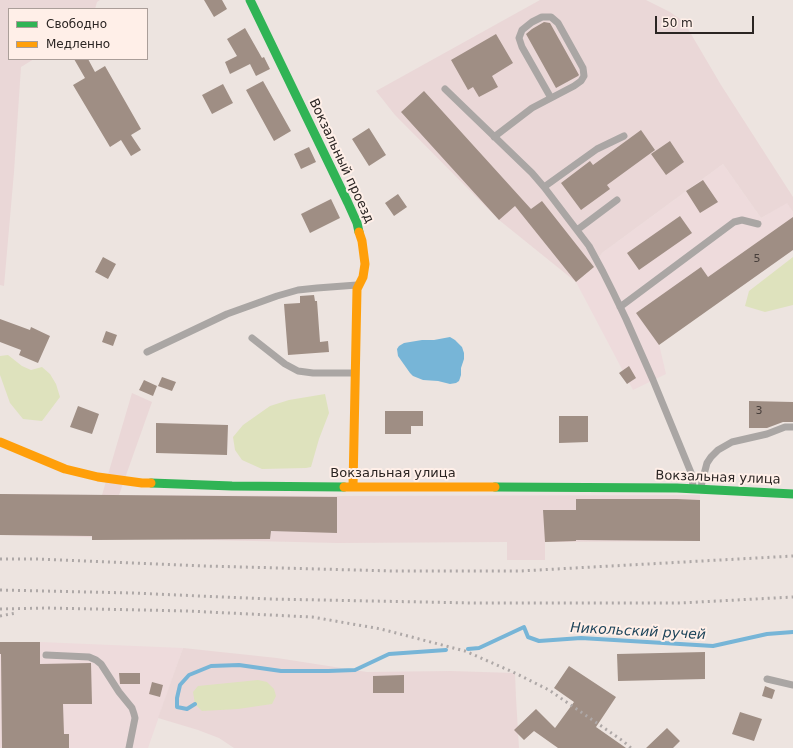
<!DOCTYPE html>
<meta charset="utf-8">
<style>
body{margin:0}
#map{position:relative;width:793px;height:748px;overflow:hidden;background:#ede4e0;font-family:"DejaVu Sans",sans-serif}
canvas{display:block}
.legend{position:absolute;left:8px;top:8px;width:140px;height:52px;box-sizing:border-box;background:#ffefe8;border:1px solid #aa9e99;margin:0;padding:5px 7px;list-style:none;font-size:12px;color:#2b2523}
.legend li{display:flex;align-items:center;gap:8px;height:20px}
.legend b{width:20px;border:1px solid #aa9e99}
.scale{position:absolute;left:655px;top:16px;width:99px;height:18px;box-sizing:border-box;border:2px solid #2b2523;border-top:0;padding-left:5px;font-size:12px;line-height:14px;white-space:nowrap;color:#2b2523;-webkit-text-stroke:3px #ffefe8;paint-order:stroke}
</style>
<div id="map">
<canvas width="793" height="748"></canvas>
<ul class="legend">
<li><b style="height:5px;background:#30b455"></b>Свободно</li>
<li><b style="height:5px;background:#ff9f0a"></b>Медленно</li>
</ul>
<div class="scale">50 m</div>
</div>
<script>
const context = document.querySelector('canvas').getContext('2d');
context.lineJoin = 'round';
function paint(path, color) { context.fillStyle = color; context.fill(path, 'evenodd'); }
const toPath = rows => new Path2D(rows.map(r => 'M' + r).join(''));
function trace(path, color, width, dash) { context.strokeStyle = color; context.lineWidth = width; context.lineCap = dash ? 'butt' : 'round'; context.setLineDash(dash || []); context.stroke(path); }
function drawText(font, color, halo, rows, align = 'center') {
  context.font = font + ' "DejaVu Sans",sans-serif'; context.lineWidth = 4; context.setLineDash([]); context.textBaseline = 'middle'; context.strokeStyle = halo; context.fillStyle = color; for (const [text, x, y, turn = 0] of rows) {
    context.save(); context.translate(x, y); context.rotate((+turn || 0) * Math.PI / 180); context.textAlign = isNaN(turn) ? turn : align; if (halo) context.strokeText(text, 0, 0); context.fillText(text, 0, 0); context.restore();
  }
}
paint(toPath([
 [723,164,761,218,787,202,793,212,793,250,659,344,666,374,633,390,576,282,594,267,602,253],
 [0,642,40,642,183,648,148,748,0,748]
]), '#eedbdc');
paint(toPath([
 [0,0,100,0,97,2,95,9,9,9,9,59,34,59,21,67,14,172,4,286,0,285],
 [540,0,646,0,670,12,684,22,721,85,793,197,793,212,787,203,761,218,723,164,602,253,594,267,576,282,499,220,395,115,376,91],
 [132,393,152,402,119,495,337,496,700,495,700,541,545,542,545,560,507,560,507,542,337,543,0,535,0,494,102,495],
 [183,648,277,658,367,672,450,671,515,673,516,698,519,748,234,748,219,738,198,730,158,718]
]), '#ead7d7');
paint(toPath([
 [793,257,793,305,765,312,745,306,749,291],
 [8,355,22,366,31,370,42,367,50,374,56,384,60,397,42,421,23,419,10,403,0,375,0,356],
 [325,394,329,413,319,439,311,467,306,468,262,469,242,460,235,450,233,437,243,425,270,406,289,400],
 [258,680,267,682,274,689,276,696,272,704,238,709,202,711,195,704,193,692,198,686]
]), '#dee2bd');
paint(toPath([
 [450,337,455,340,462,347,464,353,464,359,461,368,461,375,459,381,456,383,450,384,438,381,423,380,413,376,410,373,398,356,397,349,399,346,404,343,422,340,434,340]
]), '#77b5d7');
trace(toPath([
 [468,649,479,648,524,627,528,637,539,641,581,638,713,646,767,634,793,632],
 [195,704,187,709,177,707,177,698,180,685,189,675,211,666,239,665,281,671,328,671,355,670,389,654,446,650]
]), '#77b5d7', 4);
paint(toPath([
 [204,0,222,0,227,9,214,17],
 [544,22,550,23,579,75,578,76,556,88,526,34,532,29],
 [245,28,262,58,264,57,270,69,256,76,250,64,230,74,225,62,237,56,227,39],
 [496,34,513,63,492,76,498,87,479,97,473,87,468,90,451,60],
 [74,59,88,59,95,72,105,66,141,129,131,135,141,150,131,156,121,140,110,147,73,85,85,78],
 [263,81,291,131,274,141,246,90],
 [223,84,233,103,212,114,202,95],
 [424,91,531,209,542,201,594,267,576,282,515,206,499,220,401,112],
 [369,128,386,155,369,166,352,139],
 [641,130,655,150,607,185,610,189,581,210,561,183,590,161,593,165],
 [670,141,684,162,666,175,651,154],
 [309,147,316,162,301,169,294,154],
 [703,180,718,202,700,213,686,191],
 [398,194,407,207,394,216,385,203],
 [331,199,340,218,310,233,301,214],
 [680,216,692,233,639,270,627,253],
 [793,217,793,250,659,345,636,313,701,267,708,277],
 [103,257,116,264,108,279,95,272],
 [314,295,315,301,317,301,320,342,328,341,329,352,288,355,284,304,300,303,300,296],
 [0,319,30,330,31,327,50,336,38,363,19,355,21,350,0,342],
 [106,331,117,335,113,346,102,342],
 [629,366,636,378,627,384,619,373],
 [162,377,176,382,172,391,158,386],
 [144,380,157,386,153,396,139,390],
 [749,401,793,402,793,422,783,422,767,428,749,428],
 [78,406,99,414,92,434,70,427],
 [385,411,423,411,423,426,411,426,411,434,385,434],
 [559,416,588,416,588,442,559,443],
 [156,423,228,425,227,455,156,453],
 [0,494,337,497,337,533,271,531,270,539,92,540,92,536,0,535],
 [576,499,677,499,700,500,700,541,576,540,576,541,545,542,543,510,576,510],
 [0,642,40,642,40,664,91,663,92,704,63,704,64,734,69,734,69,748,2,748,1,654,0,654],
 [705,652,705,679,618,681,617,654],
 [569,666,616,697,596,727,626,748,558,748,534,731,524,740,514,730,536,709,555,728,574,702,554,688],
 [119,673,140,673,140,684,120,684],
 [404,675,404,693,373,693,373,676],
 [152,682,163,685,160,697,149,694],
 [765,686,775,690,772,699,762,696],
 [740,712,762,719,754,741,732,734],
 [667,728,680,741,673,748,646,748]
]), '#9f8e84');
trace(toPath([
 [445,89,532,173,544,187,589,246,603,272,613,292,626,319,653,380,692,475,693,488],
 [494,137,532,108,574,86,581,81,584,76,583,68,558,23,551,17,542,17,532,22,522,30,519,38,522,47,551,98],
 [544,187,597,149,624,136],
 [577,230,617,200],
 [620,307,734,222,742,220,758,224],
 [252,338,285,364,298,371,313,373,355,373],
 [147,352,227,314,277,296,298,290,317,288,357,285],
 [701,488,702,482,707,463,711,457,718,450,732,442,767,434,785,427,793,427],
 [46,655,89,657,96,660,101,664,119,692,132,708,134,714,135,718,129,748],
 [767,679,793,685]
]), '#aaa6a4', 7);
trace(toPath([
 [250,0,348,203,357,223,359,232],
 [151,483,232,486,344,487],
 [495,487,677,488,793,494]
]), '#30b455', 9);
trace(toPath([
 [0,442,65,469,98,477,142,483,151,483],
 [344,487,495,487],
 [353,487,357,289,363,277,365,264,362,241,359,232]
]), '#ff9f0a', 9);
trace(toPath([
 [0,559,35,559,205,566,393,571,520,571,793,556],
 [0,590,132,593,269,599,474,603,680,603,793,597],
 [0,609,48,608,187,611,312,617,381,629,465,651,515,673,549,690,623,741,631,748],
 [0,616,16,613]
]), '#aea8a7', 3, [2, 4]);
drawText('11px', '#483f3b', null, [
 ["5",757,259],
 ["3",759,411]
]);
drawText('13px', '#2b2523', '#ffefe8', [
 ["Вокзальный проезд",341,161,65],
 ["Вокзальная улица",393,474],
 ["Вокзальная улица",718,478,2]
]);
drawText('italic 14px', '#1e455b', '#ffefe8', [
 ["Никольский ручей",638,632,3]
]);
</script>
